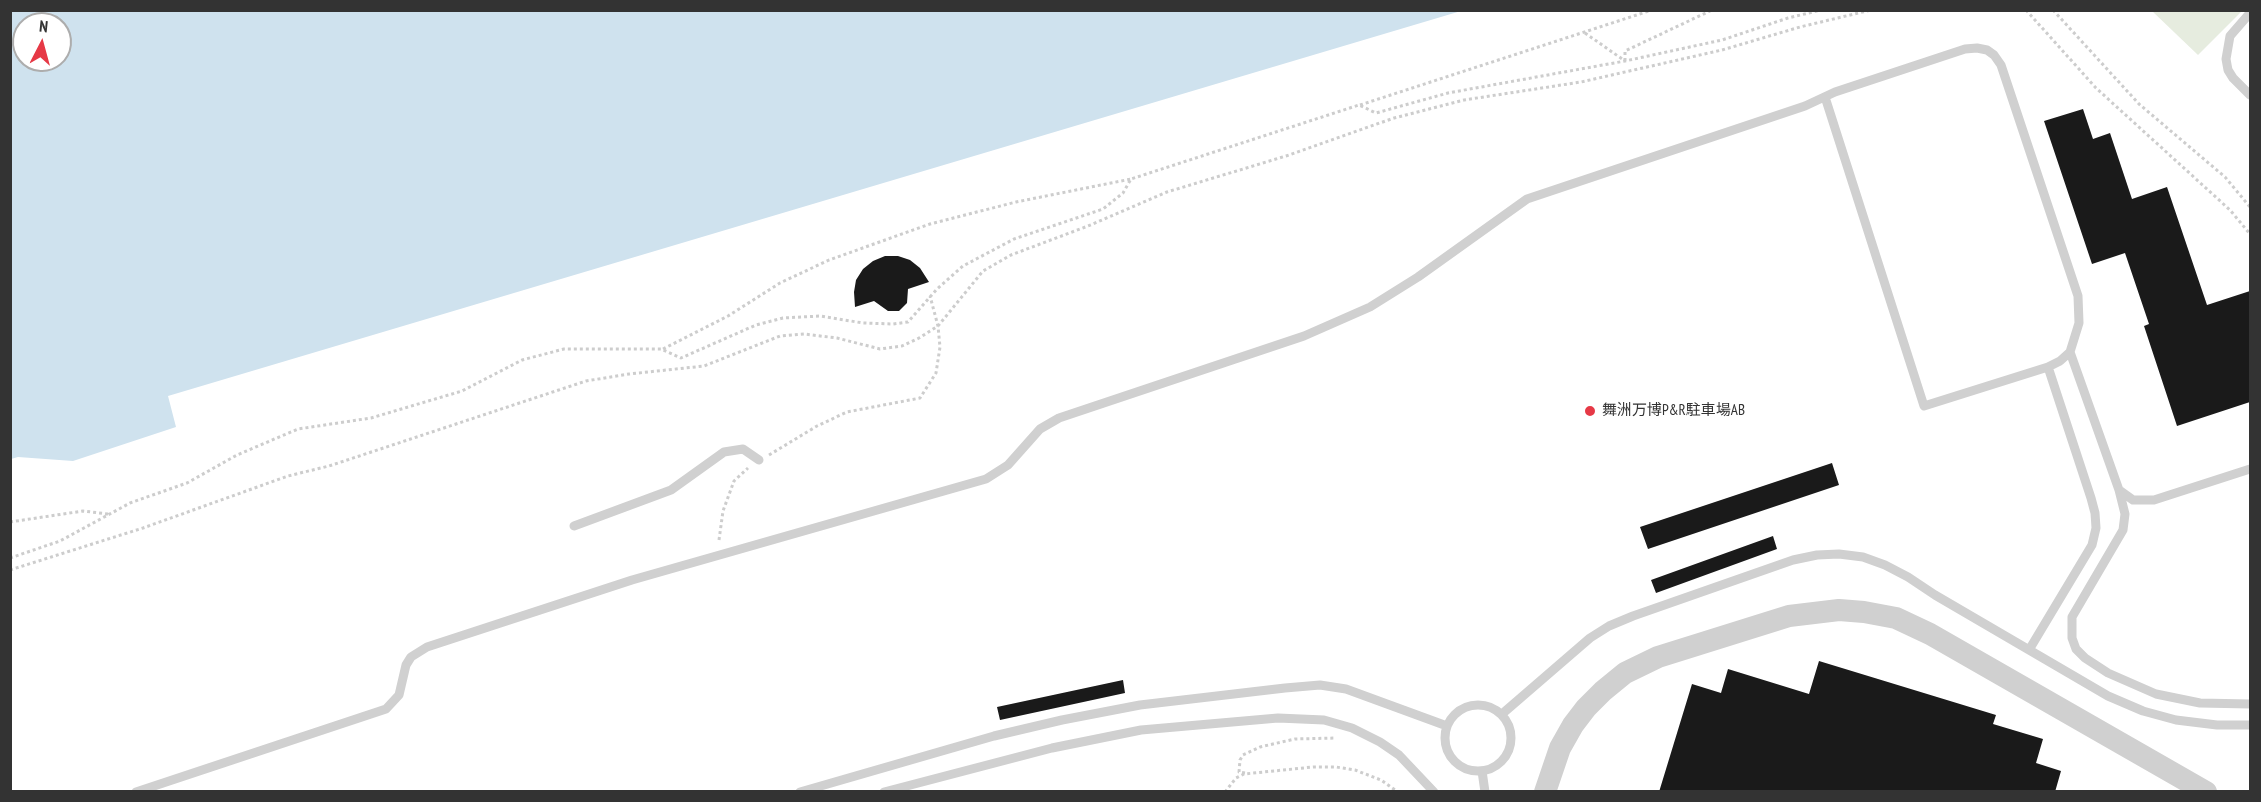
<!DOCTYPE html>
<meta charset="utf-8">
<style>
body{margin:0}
#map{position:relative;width:2261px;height:802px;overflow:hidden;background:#fff;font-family:"PT Sans Narrow",sans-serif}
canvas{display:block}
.frame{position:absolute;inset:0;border:12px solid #333;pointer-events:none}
.north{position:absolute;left:12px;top:12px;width:60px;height:60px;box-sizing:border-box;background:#fff;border:2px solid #adadad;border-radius:50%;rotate:6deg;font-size:16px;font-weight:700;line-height:24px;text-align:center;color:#333}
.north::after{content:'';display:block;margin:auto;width:21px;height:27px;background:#e63946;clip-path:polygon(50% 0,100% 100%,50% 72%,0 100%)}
</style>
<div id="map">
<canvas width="2261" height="802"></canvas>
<div class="frame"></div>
<div class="north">N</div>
</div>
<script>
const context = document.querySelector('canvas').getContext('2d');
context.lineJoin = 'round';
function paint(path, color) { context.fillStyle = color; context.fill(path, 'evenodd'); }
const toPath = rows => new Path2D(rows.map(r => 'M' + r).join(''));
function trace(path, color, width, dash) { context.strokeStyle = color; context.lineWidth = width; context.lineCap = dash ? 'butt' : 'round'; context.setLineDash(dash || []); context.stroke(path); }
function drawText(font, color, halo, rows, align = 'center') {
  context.font = font + ' "PT Sans Narrow","Noto Sans JP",sans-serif'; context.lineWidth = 6; context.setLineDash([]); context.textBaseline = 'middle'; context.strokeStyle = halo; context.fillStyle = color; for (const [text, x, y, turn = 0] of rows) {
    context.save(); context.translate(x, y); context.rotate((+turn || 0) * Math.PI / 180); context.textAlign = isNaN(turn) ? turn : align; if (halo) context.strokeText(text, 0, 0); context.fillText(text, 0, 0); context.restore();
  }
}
paint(toPath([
 [2152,11,2242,11,2198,55]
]), '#e6ecdf');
paint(toPath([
 [11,10,1461,10,1461,11,168,396,176,427,73,461,18,457,11,459],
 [24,24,60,24,60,60,24,60]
]), '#cfe2ee');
paint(toPath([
 [2083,109,2093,139,2110,133,2132,199,2167,187,2207,305,2250,291,2250,402,2177,426,2144,326,2149,324,2125,253,2092,264,2044,121],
 [885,256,898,256,910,260,920,268,929,282,908,289,907,303,899,311,888,311,874,301,855,307,854,292,856,280,863,269,873,261],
 [1832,463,1839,485,1648,549,1640,527],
 [1773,536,1777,549,1656,593,1651,580],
 [1819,661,1996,715,1993,724,2043,739,2036,763,2061,771,2055,792,1659,792,1692,684,1721,693,1728,669,1809,694],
 [1123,680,1125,693,1000,720,997,707]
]), '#1a1a1a');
trace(toPath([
 [2026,10,2096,88,2230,210,2250,234],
 [2053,10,2139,104,2225,177,2250,207],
 [1585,33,1625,61],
 [1625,61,1625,51,1712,10],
 [1360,105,1652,10],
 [663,349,728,316,780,283,829,260,930,224,1016,202,1131,179],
 [769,455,817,426,847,412,920,398,936,373,940,347,938,326,930,296],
 [10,522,83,511,108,514],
 [719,540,723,511,734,481,748,468],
 [10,558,60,541,130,503,187,483,237,455,298,429,371,418,462,391,522,360,564,349,661,349,681,358,756,325,783,318,820,316,863,323,893,324,908,322,937,289,963,266,1014,239,1103,209,1123,193,1131,179,1359,105,1376,113,1448,93,1625,61,1722,40,1788,18,1821,10],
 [10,570,143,528,288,476,329,466,586,381,629,374,704,366,780,336,804,334,837,338,880,349,902,346,919,338,938,326,983,271,1011,255,1088,226,1167,192,1286,156,1394,118,1464,100,1581,82,1722,50,1800,27,1871,10],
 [1245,773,1239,772,1240,760,1243,755,1260,747,1295,739,1336,738],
 [1225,792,1236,778,1244,774,1313,767,1336,767,1355,770,1381,780,1398,792]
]), '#cdcdcd', 3, [3, 3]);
trace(toPath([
 [2250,13,2230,36,2226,59,2228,70,2233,78,2250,95],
 [2070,352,2119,490,2125,514,2123,530,2072,617,2072,638,2076,649,2085,658,2108,673,2156,694,2200,703,2250,704],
 [2119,490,2133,500,2154,500,2250,469],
 [574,526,671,490,724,452,743,449,759,460],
 [2029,650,2092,545,2096,528,2095,513,2091,498,2048,367],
 '1445 738a33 33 0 1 1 66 0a33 33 0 1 1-66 0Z',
 [1502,714,1590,638,1609,626,1633,616,1793,560,1817,555,1839,554,1863,557,1885,565,1908,577,1935,595,2108,696,2143,711,2176,720,2217,725,2250,725],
 [1482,771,1485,792],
 [136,792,386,709,399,695,406,665,411,657,427,647,632,580,986,479,1008,465,1040,429,1059,418,1304,336,1370,307,1418,277,1527,199,1805,106,1835,92,1965,49,1977,48,1987,50,1994,55,2001,65,2078,296,2079,323,2070,352,2060,361,2048,367,1924,406,1825,97],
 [800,792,994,736,1062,720,1140,705,1285,688,1320,685,1346,689,1447,726],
 [884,792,1052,748,1141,730,1278,718,1324,720,1352,728,1380,742,1399,755,1434,792]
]), '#d0d0d0', 9);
trace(toPath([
 [1545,792,1560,748,1573,725,1586,708,1603,691,1625,673,1658,657,1789,616,1839,610,1864,612,1896,618,1930,634,2206,792]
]), '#d0d0d0', 22);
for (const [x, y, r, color] of [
 [1590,411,6,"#e63946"]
]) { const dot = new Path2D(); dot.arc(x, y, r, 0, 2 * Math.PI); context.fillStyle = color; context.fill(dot); trace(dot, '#fff', 2); }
drawText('15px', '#333', '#fff', [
 ["舞洲万博P&R駐車場AB",1602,411]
], 'left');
</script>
